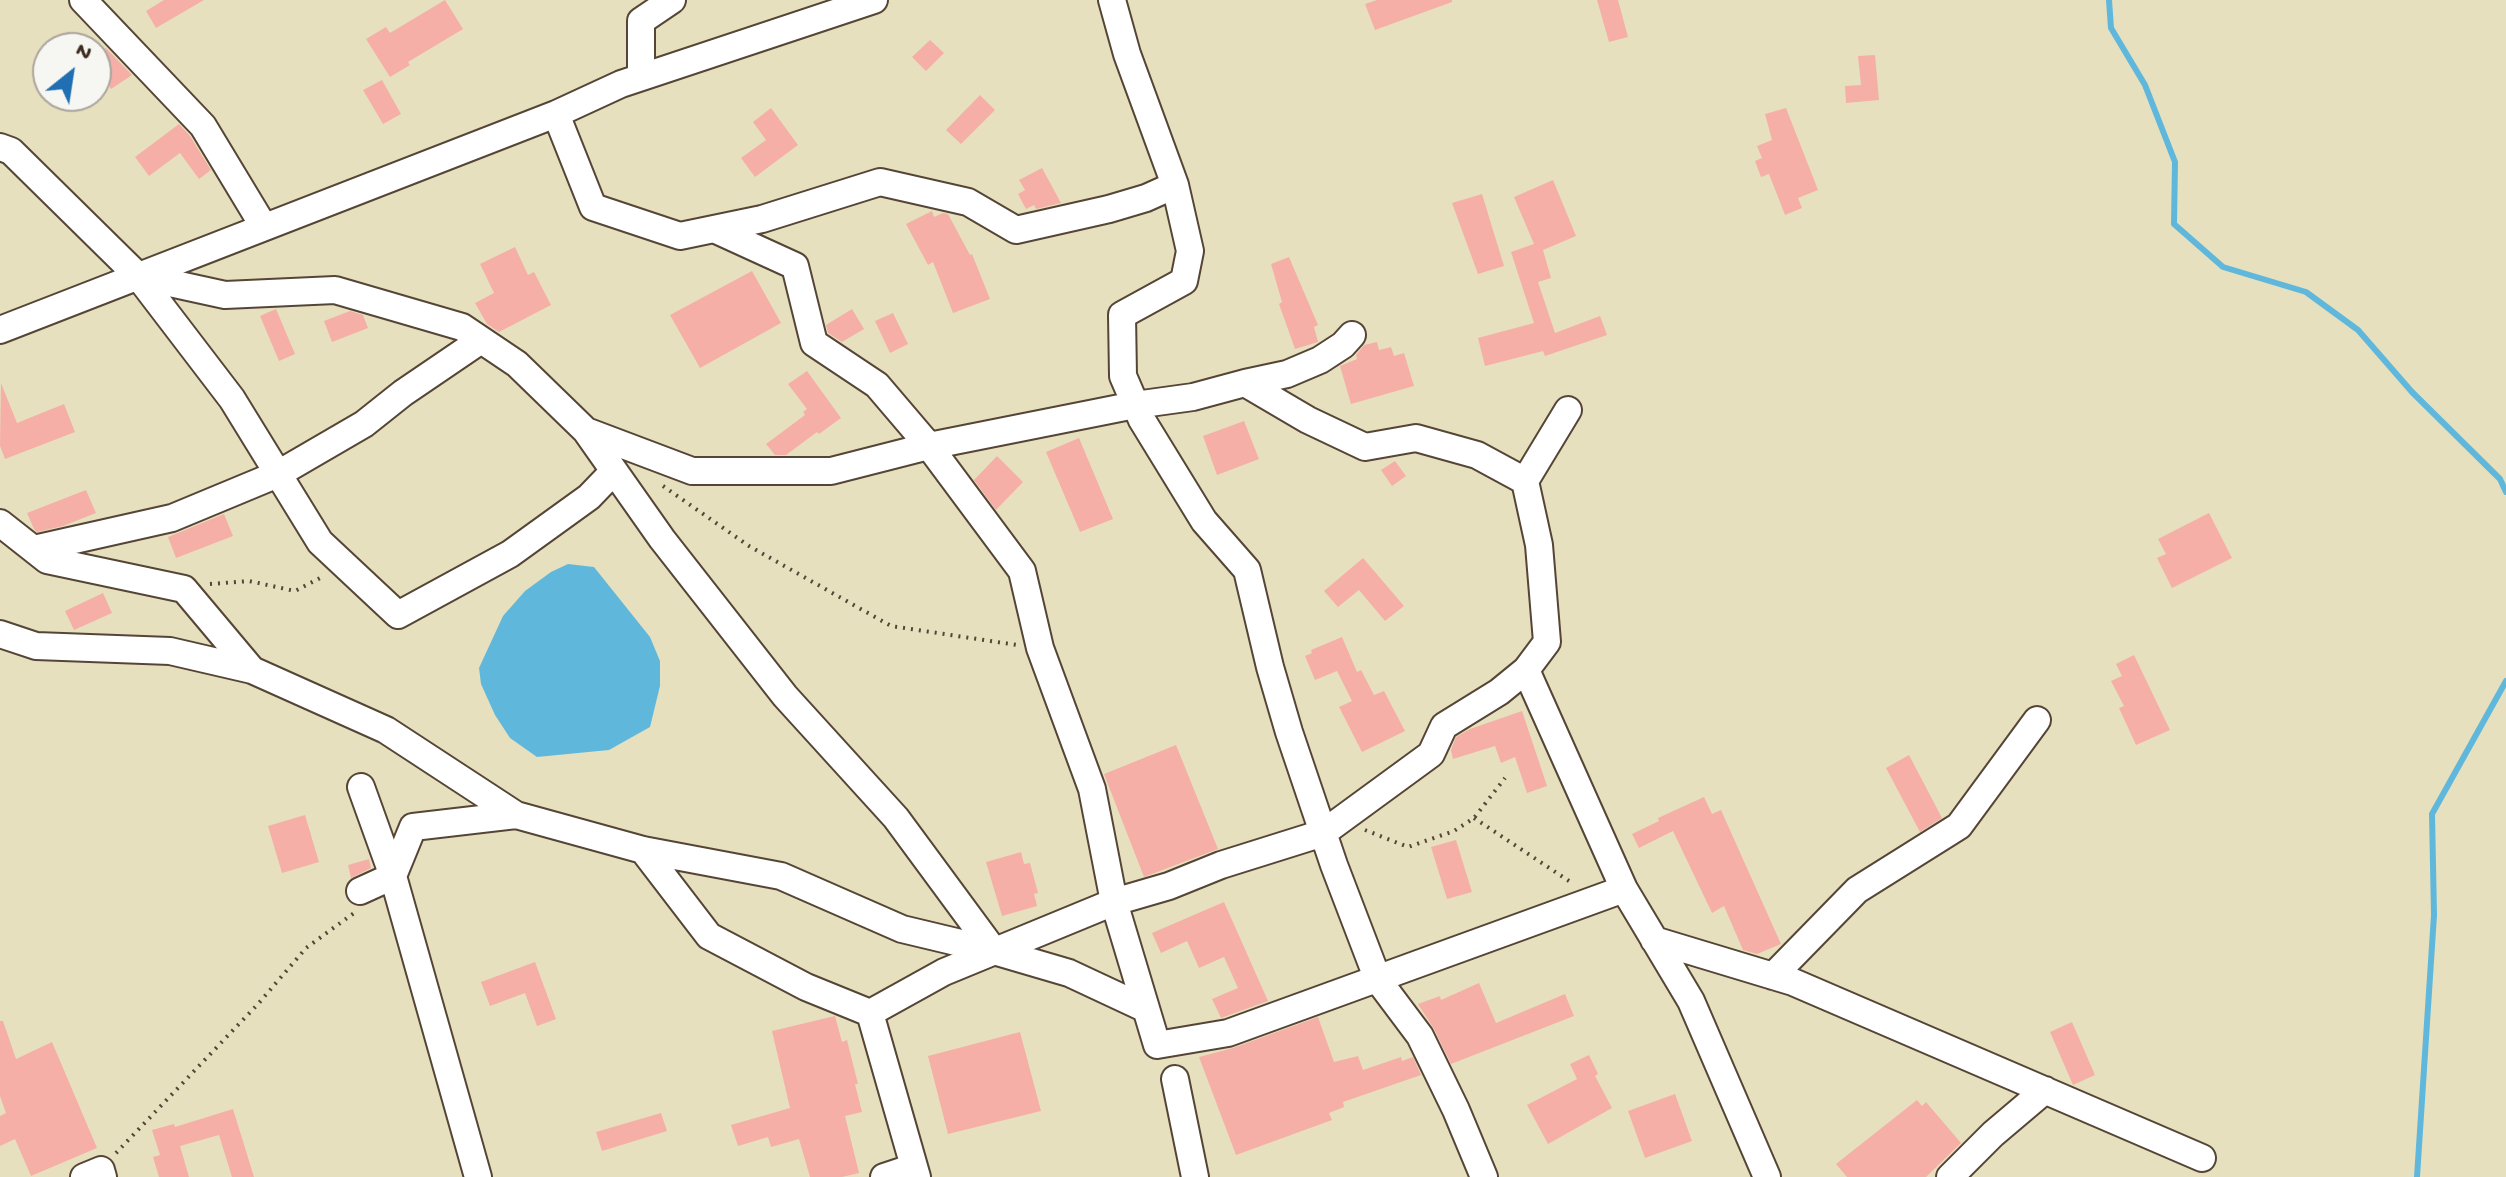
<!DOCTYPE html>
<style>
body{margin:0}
#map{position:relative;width:2506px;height:1177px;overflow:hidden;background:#e7e0be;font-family:"Gochi Hand",sans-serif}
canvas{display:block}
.north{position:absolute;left:32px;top:32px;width:80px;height:80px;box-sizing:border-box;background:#f6f6f2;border:2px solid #aba49d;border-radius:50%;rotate:30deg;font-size:22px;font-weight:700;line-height:32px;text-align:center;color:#3b2a1e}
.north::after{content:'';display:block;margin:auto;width:28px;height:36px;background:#1f6fb2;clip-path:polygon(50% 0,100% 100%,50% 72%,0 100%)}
</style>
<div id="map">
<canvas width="2506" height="1177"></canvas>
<div class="north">N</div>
</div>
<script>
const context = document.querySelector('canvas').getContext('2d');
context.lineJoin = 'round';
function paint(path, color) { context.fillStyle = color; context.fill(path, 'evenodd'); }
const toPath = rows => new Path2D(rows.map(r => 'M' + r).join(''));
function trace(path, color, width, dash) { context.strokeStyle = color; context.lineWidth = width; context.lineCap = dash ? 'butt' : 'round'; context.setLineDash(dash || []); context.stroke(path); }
paint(toPath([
 [568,564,594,567,650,637,660,661,660,686,650,727,609,750,537,757,510,738,495,715,481,684,479,668,503,616,525,591,551,572]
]), '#5fb8dc');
trace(toPath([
 [2109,0,2111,28,2145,85,2175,162,2174,224,2223,267,2306,292,2358,330,2412,392,2500,479,2506,492],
 [2417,1177,2434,915,2432,814,2506,681]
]), '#5fb8dc', 6);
paint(toPath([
 [164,0,204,0,156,28,146,11],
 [445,0,463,29,408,62,410,65,390,77,366,39,386,27,390,33],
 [1377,0,1452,0,1452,2,1375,30,1365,4],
 [1597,0,1618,0,1628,37,1609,42],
 [930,40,944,53,926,71,912,57],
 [106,48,132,75,111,89,96,64,96,54],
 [1875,55,1879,100,1846,103,1845,86,1861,85,1858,56],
 [382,80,401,114,383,124,363,90],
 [980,95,995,110,961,144,946,130],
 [771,108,798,145,755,177,741,158,766,140,753,122],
 [1786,108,1818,190,1798,198,1802,208,1785,215,1769,174,1761,177,1755,161,1762,158,1757,146,1772,140,1765,114],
 [179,124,190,136,211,170,199,179,180,153,149,176,135,157],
 [1042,168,1061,203,1036,209,1034,205,1026,209,1018,194,1025,190,1019,180],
 [1553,180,1576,236,1543,250,1551,278,1538,282,1555,333,1600,316,1607,335,1545,356,1543,351,1485,366,1478,338,1534,323,1511,252,1534,244,1514,197],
 [1482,194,1504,266,1478,274,1452,203],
 [932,211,934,217,943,213,948,214,970,255,972,254,990,299,953,313,933,262,928,265,906,224],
 [515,247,528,275,534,272,551,305,499,332,487,324,475,303,494,293,480,264],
 [1289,257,1318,325,1314,327,1318,342,1295,349,1279,304,1282,302,1271,264],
 [752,271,781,323,700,368,670,315],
 [276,309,295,354,279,361,260,316],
 [852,309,864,329,842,342,828,333,826,325],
 [350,311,363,315,368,328,332,342,324,321],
 [893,313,908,344,890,353,875,321],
 [1377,342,1379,350,1391,347,1394,356,1404,353,1414,386,1351,404,1340,366,1357,359,1356,355,1364,345],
 [807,371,841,418,819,434,817,432,786,455,775,455,766,444,805,415,803,412,807,409,788,384],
 [1,383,17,423,64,404,75,432,5,459,0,446],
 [1244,421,1259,459,1217,475,1203,436],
 [1079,438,1113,519,1080,532,1046,452],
 [997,456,1023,482,996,510,974,480],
 [1395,461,1406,476,1392,486,1381,470],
 [86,490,96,513,63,526,37,532,34,529,27,513],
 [2209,513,2232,558,2172,588,2157,558,2166,554,2158,539],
 [224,514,233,536,176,558,168,537],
 [1363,558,1404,606,1385,621,1359,590,1338,607,1324,591],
 [103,593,112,613,74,630,65,611],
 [1342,637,1357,672,1361,670,1374,695,1384,691,1405,731,1362,752,1339,707,1352,701,1337,671,1315,680,1305,656,1312,653,1311,650],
 [2134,655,2170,730,2136,745,2119,708,2124,706,2111,681,2122,676,2116,664],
 [1522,711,1547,786,1527,793,1515,757,1501,763,1495,746,1453,759,1451,750,1456,737,1470,729],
 [1176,745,1218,849,1144,877,1104,774],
 [1909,755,1942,818,1920,832,1886,768],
 [1704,797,1712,814,1721,810,1781,944,1757,954,1743,950,1724,906,1712,913,1673,831,1639,848,1632,834,1659,821,1658,818],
 [305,815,319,862,282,873,268,826],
 [1456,840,1472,892,1447,899,1431,847],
 [1021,852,1024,864,1030,863,1038,893,1034,894,1037,906,1002,916,986,862],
 [369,859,371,868,351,878,348,865],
 [1224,902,1268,1001,1221,1018,1212,999,1238,988,1224,957,1199,968,1187,941,1161,953,1152,933],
 [535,962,556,1019,537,1026,525,993,490,1006,481,982],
 [1479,983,1496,1023,1565,994,1574,1016,1451,1064,1434,1029,1418,1004,1440,996,1441,1000],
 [835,1016,842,1042,847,1040,858,1084,855,1084,862,1112,845,1116,859,1173,842,1177,810,1177,799,1139,771,1147,768,1137,738,1146,731,1125,790,1108,772,1031],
 [1318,1017,1334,1062,1358,1056,1363,1070,1401,1057,1402,1061,1413,1057,1421,1075,1343,1102,1344,1107,1329,1113,1332,1120,1236,1155,1199,1057,1233,1048],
 [0,1021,3,1021,16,1059,52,1042,97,1148,31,1176,15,1139,0,1146,0,1116,6,1113,0,1096],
 [2072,1022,2095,1075,2073,1085,2050,1032],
 [1020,1032,1041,1111,948,1134,928,1056],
 [1589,1055,1598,1074,1595,1076,1612,1108,1548,1144,1527,1105,1577,1079,1570,1064],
 [1675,1094,1692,1141,1645,1158,1628,1111],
 [1917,1100,1922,1106,1926,1102,1961,1143,1926,1177,1847,1177,1836,1164],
 [233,1109,254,1177,232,1177,219,1135,180,1146,189,1177,159,1177,153,1157,160,1155,152,1130,174,1124,175,1127],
 [661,1113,667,1131,602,1151,596,1132]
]), '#f5afa7');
const minor = toPath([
 [83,0,203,126,264,227],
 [1112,0,1127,54,1175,185,1190,251,1184,281,1122,315,1123,376,1142,420,1204,521,1247,570,1270,667,1289,732,1334,865,1378,980,1420,1036,1456,1110,1484,1177],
 [641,77,641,21,672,0],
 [556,114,593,207,680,236,762,219,880,182,968,202,1016,230,1109,209,1146,198,1175,185],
 [0,147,11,151,138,276,232,399,320,542,398,615,510,554,589,497,614,471],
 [714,229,795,266,814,343,877,385,929,446,1135,405,1193,397,1245,383,1308,420,1365,447,1416,438,1477,455,1525,481],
 [138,276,225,295,335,290,462,327,517,364,586,431,692,471,831,471,929,446,1022,571,1040,648,1092,789,1114,902,1157,1045,1228,1033,1624,889],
 [0,330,556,114,621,84,874,0],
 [1245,383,1287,374,1320,360,1343,345,1352,335],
 [1568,410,1525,481,1539,545,1547,642,1526,670,1624,889,1691,1001,1767,1177],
 [0,523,47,560,184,589,252,670,386,730,516,815],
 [34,549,172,518,278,474,364,424,403,393,481,340],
 [0,634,36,646,170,651,252,670],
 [361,787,393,876,478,1177],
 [643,850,709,936,806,987,870,1013],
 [360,891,393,876,413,827,516,815,643,850,781,876,902,929,994,951,896,818,785,696,662,539,586,431],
 [1654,940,1793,982,2202,1158],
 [994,951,1069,973,1146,1009],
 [1773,976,1857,890,1959,826,2037,720],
 [1175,1079,1195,1177],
 [84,1177,101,1170,103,1177],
 [884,1177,914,1167],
 [917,1177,870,1013,944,972,1114,902,1169,886,1221,865,1323,833,1431,754,1444,726,1499,692,1526,670],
 [1950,1177,1993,1134,2045,1090]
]);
trace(minor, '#554536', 30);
trace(toPath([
 [663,486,749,546,891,626,1017,645],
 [210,584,249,581,295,591,324,576],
 [1474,818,1572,883],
 [1365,830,1408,847,1454,831,1474,818,1505,778],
 [116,1153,258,1004,306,948,354,913]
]), '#554536', 4, [2, 6]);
trace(minor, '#fff', 26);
</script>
